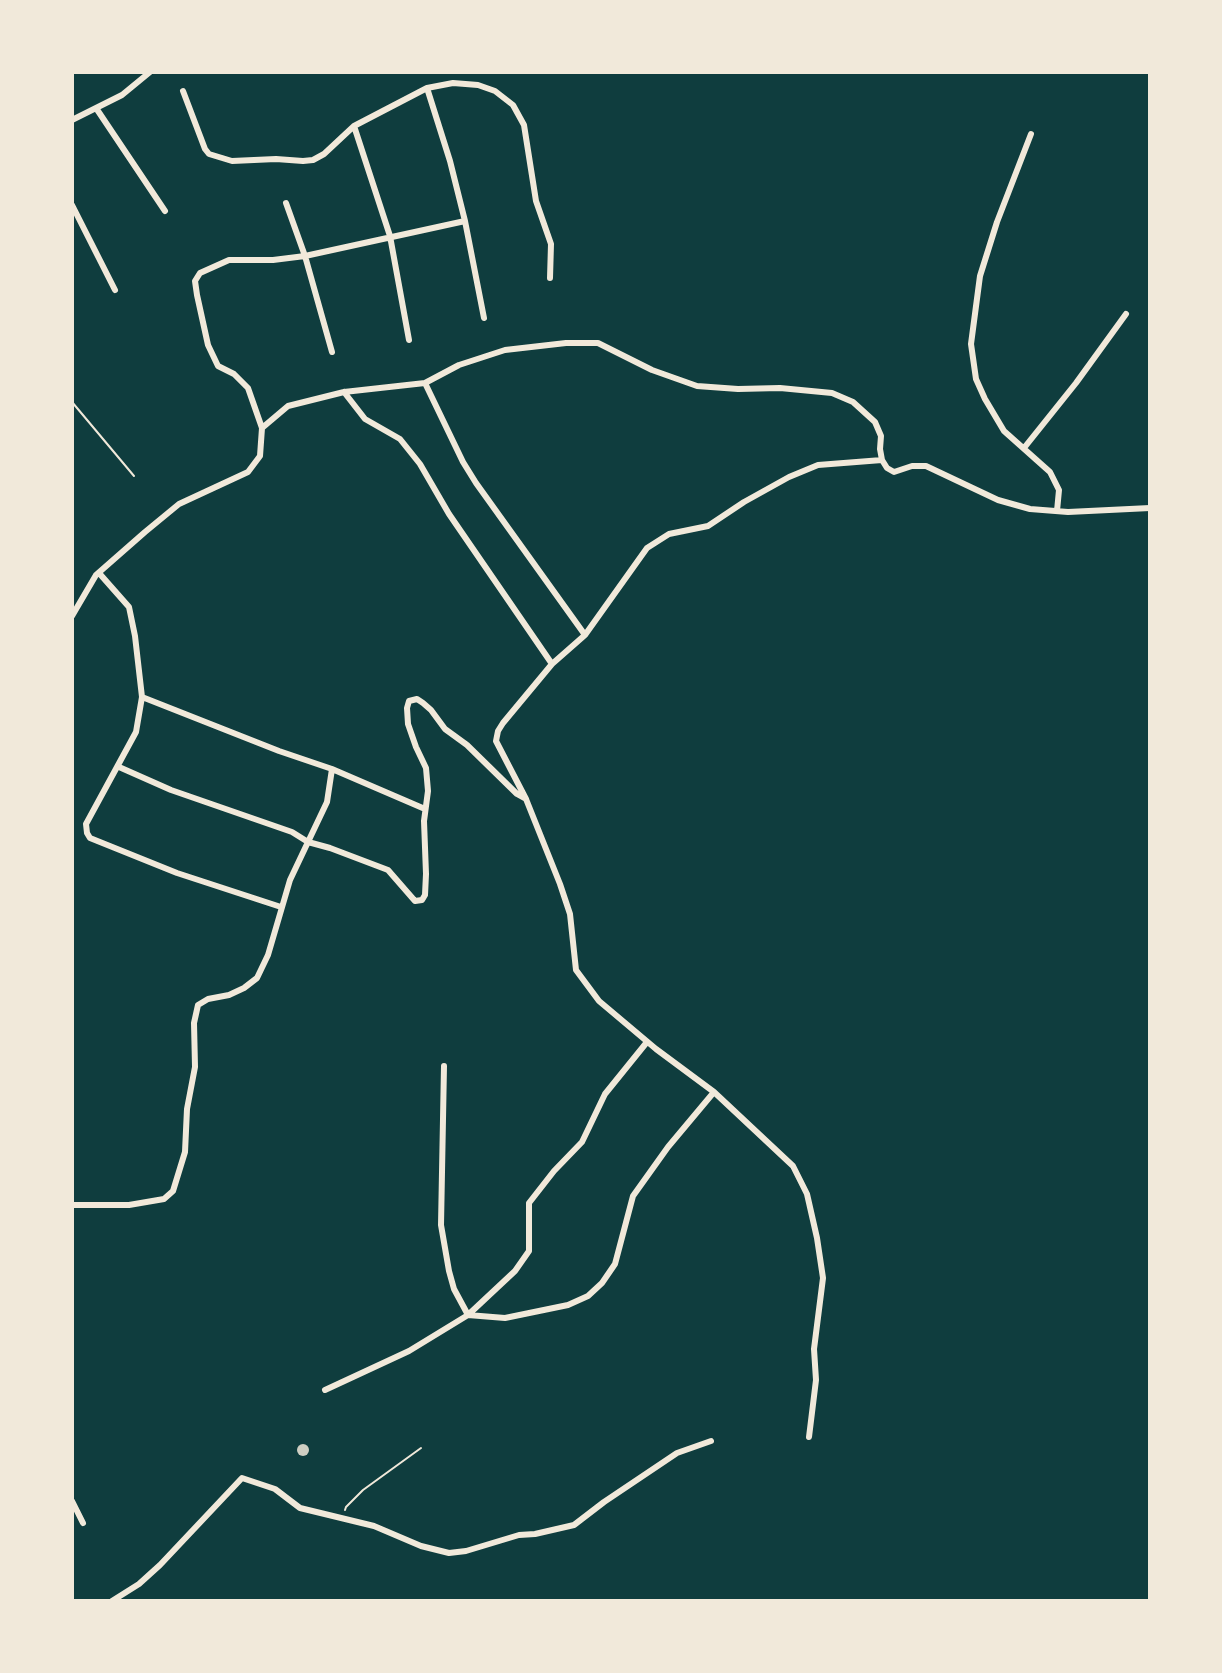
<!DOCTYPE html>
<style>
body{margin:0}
#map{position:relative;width:1222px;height:1673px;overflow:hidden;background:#0f3d3e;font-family:"Sofia Sans Condensed",sans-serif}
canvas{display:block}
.frame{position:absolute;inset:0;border:74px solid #f1e9da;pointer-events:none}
</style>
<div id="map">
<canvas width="1222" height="1673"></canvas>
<div class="frame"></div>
</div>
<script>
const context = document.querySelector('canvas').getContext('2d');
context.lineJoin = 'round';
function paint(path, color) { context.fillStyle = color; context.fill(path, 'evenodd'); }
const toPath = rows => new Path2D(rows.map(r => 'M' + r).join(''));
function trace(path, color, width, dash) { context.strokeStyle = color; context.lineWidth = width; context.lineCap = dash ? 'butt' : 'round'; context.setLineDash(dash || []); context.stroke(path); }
paint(toPath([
 '297 1450a6 6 0 1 1 12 0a6 6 0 1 1-12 0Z'
]), '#cfcfc3');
trace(toPath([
 [72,402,134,476],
 [345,1510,346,1507,363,1490,421,1448]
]), '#f1e9da', 2);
trace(toPath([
 [427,88,450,161,465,221,484,318],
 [183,91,205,149,209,154,232,161,276,159,303,161,313,160,324,154,354,126,427,88,453,83,478,85,495,91,513,105,524,125,536,201,551,244,550,278],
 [96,108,165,211],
 [72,120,122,95,150,72],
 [354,126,390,236,409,340],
 [1031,134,997,222,980,276,971,344,976,379,985,399,1004,431,1050,472,1059,490,1057,511],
 [286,203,305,256,332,352],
 [72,205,115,290],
 [425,383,463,462,476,483,585,635],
 [344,392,365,419,400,439,420,464,449,514,552,664],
 [262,428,248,388,234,374,218,366,208,345,197,295,195,281,200,273,229,260,273,260,305,256,465,221],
 [1024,448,1076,383,1126,314],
 [99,573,129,607,135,636,142,697,136,732,86,824,87,833,90,838,177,873,281,907],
 [72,616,96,575,145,532,179,504,248,472,260,456,262,428,288,406,344,392,425,383,459,365,505,350,566,343,598,343,652,370,697,386,738,389,780,388,832,393,853,402,875,422,881,436,880,449,882,460,887,468,894,472,912,466,926,466,998,500,1030,509,1068,512,1150,508],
 [142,697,279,751,332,769,425,809],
 [119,767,171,790,292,832,308,842,327,802,332,769],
 [444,1066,441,1225,449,1271,454,1289,468,1315,505,1318,568,1305,588,1296,602,1283,615,1264,633,1196,668,1147,714,1092],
 [72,1205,129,1205,164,1199,173,1191,185,1152,187,1109,195,1067,194,1023,198,1005,208,999,229,995,244,988,257,978,268,955,290,880,308,842,330,848,388,870,415,901,422,900,425,895,426,874,424,821,428,791,426,768,416,747,408,724,407,708,409,701,417,699,423,703,431,710,445,729,467,745,517,794,526,799],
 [325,1390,409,1351,468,1315,515,1271,529,1251,529,1203,554,1171,582,1142,605,1094,647,1042],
 [809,1437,816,1380,814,1349,823,1278,817,1238,807,1194,793,1166,714,1092,656,1049,599,1001,576,970,570,914,560,884,526,799,496,741,498,731,503,723,552,664,585,635,647,548,669,534,708,526,744,502,789,477,818,465,882,460],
 [72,1501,83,1523],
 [112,1601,139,1584,160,1565,242,1478,275,1489,300,1508,374,1526,421,1546,449,1553,466,1551,519,1535,535,1534,574,1525,604,1502,677,1453,711,1441]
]), '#f1e9da', 6);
</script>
